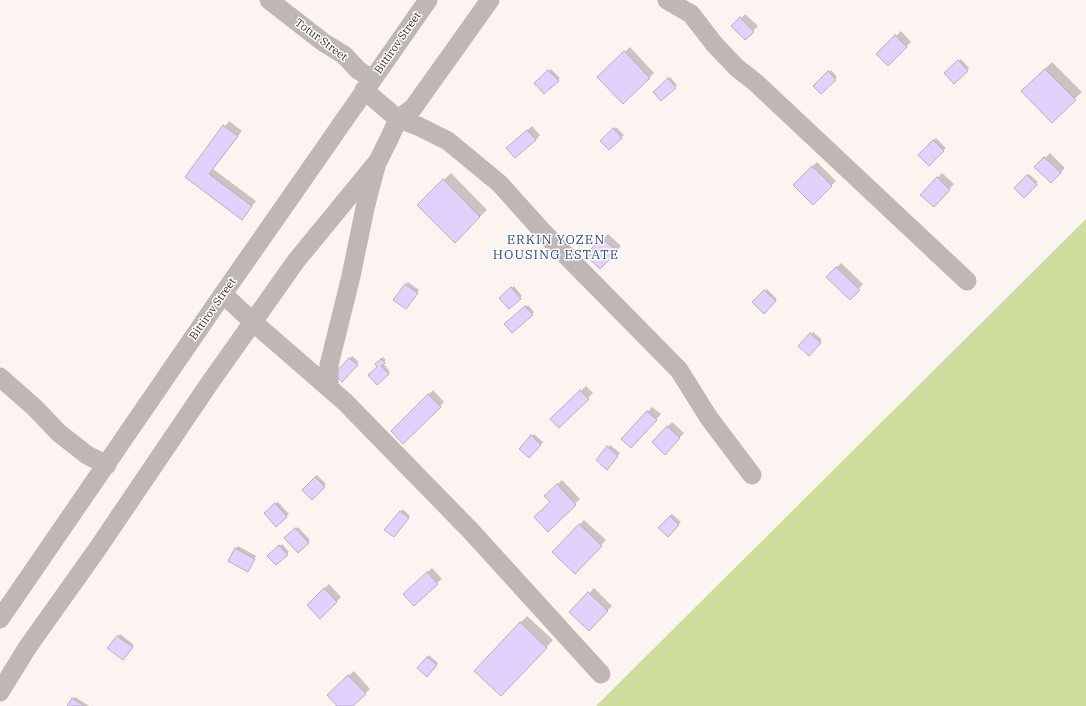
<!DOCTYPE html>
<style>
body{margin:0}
canvas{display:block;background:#fcf4f1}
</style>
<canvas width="1086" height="706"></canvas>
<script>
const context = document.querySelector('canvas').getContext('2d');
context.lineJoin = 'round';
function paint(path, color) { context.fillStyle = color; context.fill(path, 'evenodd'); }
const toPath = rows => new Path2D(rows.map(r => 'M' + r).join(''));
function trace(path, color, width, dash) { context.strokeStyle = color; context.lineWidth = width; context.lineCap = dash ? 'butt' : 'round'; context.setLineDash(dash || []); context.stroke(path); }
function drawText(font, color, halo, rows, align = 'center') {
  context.font = font + ' "IBM Plex Serif",serif'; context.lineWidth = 3; context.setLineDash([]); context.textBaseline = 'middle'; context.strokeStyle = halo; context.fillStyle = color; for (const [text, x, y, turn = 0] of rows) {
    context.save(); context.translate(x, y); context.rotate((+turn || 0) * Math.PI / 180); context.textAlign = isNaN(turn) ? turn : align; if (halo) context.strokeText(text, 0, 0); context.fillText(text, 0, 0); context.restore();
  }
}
paint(toPath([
 [1086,219,1086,706,596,706]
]), '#ccdd9c');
paint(toPath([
 [745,14,758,26,745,39,733,26],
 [901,31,911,42,888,64,878,54],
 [630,47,654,73,623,103,599,77],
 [961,59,969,68,954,82,945,73],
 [1052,62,1082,92,1052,121,1023,91],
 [551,69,560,78,544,93,535,83],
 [831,70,837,77,821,93,814,86],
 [670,77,677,85,661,100,654,92],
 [229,121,242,131,213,169,256,201,242,219,186,177],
 [532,126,540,135,536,140,512,143],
 [616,127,624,135,609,149,602,141],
 [936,138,946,148,929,165,920,155],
 [1050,153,1065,168,1051,182,1036,167],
 [817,162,836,181,813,204,794,185],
 [451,173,487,210,455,241,419,205],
 [942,173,954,184,939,201,937,178],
 [1029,174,1038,182,1024,196,1015,188],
 [608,234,621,246,600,268,587,255],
 [841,263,863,284,850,298,827,277],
 [408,282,419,290,408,305,395,300],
 [514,286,522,296,509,308,500,298],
 [767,289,777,299,764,312,754,302],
 [528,305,534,312,512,332,507,322],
 [813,332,822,340,809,354,800,346],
 [352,356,359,362,342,380,336,374],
 [383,357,386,360,383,363,390,372,377,384,379,366,376,364],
 [586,386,593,393,559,427,552,419],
 [433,390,444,402,403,443,392,431],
 [652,407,661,414,636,442,623,439],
 [672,422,684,433,665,453,653,442],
 [534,434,543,442,529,457,520,448],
 [610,445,620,453,609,466,608,447],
 [317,475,326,484,312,499,303,490],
 [562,480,580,499,548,531,551,502,545,496],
 [278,502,289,514,276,526,265,513],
 [403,509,410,516,396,534,386,529],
 [672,514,681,522,668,536,659,528],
 [584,520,606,540,575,572,553,552],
 [298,527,310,540,298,552,286,538],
 [282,544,289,552,276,564,269,556],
 [238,546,256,556,249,568,236,549],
 [432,568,442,579,437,583,409,589],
 [329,584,341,597,320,618,308,605],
 [594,588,612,606,589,629,571,612],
 [527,616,553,640,508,688,520,623],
 [120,634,134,645,125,657,109,648],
 [429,655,438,663,427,675,418,668],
 [354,671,370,689,352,706,339,706,328,695],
 [75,697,89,706,68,706]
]), '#0003');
const building = toPath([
 [740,17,754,32,745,40,731,26,740,17],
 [895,35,907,47,888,66,876,54,895,35],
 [624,51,650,78,623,104,597,77,624,51],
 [958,60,968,71,954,84,944,73,958,60],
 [1045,69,1076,100,1052,123,1021,91,1045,69],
 [548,70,559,81,544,94,534,83,548,70],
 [828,71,836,80,821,94,813,86,828,71],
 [668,78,676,88,661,101,653,92,668,78],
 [223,125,238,136,209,174,252,206,242,220,185,177,223,125],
 [613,128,622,138,609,150,600,141,613,128],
 [527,130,536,140,515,158,506,148,527,130],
 [933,140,944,151,929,166,918,155,933,140],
 [1044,157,1061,173,1051,183,1034,167,1044,157],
 [812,166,832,186,813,205,793,185,812,166],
 [1027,175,1037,185,1024,198,1014,188,1027,175],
 [937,177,950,190,934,207,920,195,937,177],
 [443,179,480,217,455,243,417,205,443,179],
 [602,238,617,252,600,269,585,255,602,238],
 [836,267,860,290,850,300,826,277,836,267],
 [405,284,418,293,406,309,393,300,405,284],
 [511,287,521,299,509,309,499,298,511,287],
 [764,290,776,301,764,314,752,302,764,290],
 [525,306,533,315,512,333,504,324,525,306],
 [810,333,821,343,809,356,798,346,810,333],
 [349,358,358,365,342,382,334,374,349,358],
 [381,359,385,363,381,366,389,374,377,385,368,375,377,367,375,364,381,359],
 [580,390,589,399,559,428,550,419,580,390],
 [428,394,441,407,403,444,391,431,428,394],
 [647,411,657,420,631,448,621,439,647,411],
 [667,426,680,438,665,455,652,442,667,426],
 [531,435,541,445,529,458,519,449,531,435],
 [607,446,618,456,607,470,596,460,607,446],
 [315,477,325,487,312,500,302,490,315,477],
 [557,484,576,505,548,532,534,517,550,502,544,496,557,484],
 [275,503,287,517,276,527,264,513,275,503],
 [400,511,409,518,394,537,384,530,400,511],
 [670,516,679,525,668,537,658,528,670,516],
 [579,524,602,546,575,574,552,552,579,524],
 [295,528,309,543,298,553,284,538,295,528],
 [279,545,288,555,276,565,267,556,279,545],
 [235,548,255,559,248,572,228,561,235,548],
 [427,572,438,584,414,606,403,594,427,572],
 [324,588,337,602,320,619,307,605,324,588],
 [588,592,608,611,589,631,569,612,588,592],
 [520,622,547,648,501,696,474,671,520,622],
 [117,636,133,647,123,660,107,648,117,636],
 [427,657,437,665,427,677,417,668,427,657],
 [348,675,366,694,353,706,337,706,327,695,348,675],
 [72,698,84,706,67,706,72,698]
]);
paint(building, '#e2d1fc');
trace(building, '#b6afc0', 1);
trace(toPath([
 [269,0,323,42,344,55,358,70,372,79],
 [667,0,691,14,715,45,737,68,755,82,967,281],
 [364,90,398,119,418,126,448,141,500,184,543,232,679,370,709,418,752,475],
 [223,294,253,322,345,402,470,530,601,674],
 [0,377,34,407,59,433,87,455,107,465],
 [329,387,329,365,351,276,365,208,376,166],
 [0,619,223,294,428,0],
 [0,692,27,648,98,548,209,384,296,261,378,161,389,139,398,119,413,108,490,0]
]), '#c0b6b4', 19);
drawText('11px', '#372f2c', '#fff', [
 ["Totur Street",321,40,37],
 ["Bittirov Street",398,43,-55],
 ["Bittirov Street",213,309,-55]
]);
context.letterSpacing = '1px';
drawText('13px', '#304b84', '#fff', [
 ["ERKIN YOZEN",556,240],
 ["HOUSING ESTATE",556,255]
]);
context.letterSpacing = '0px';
</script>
